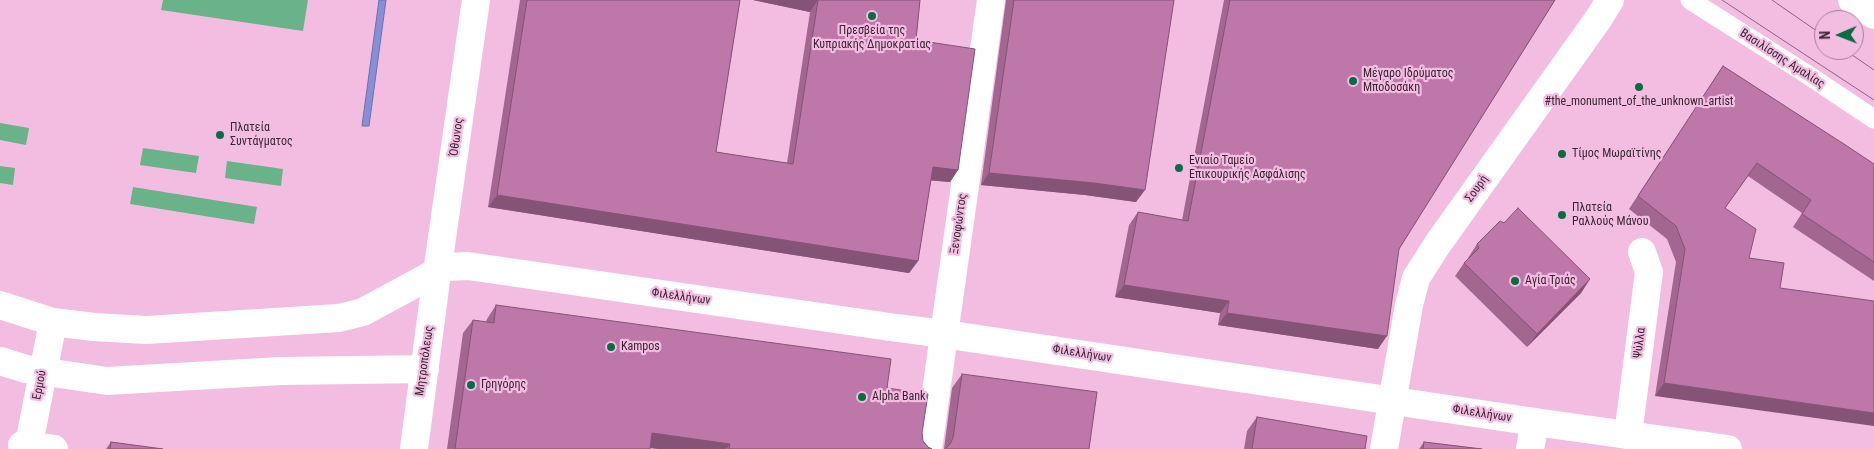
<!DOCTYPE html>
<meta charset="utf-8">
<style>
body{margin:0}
#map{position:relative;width:1874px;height:449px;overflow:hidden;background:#f3bde2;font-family:"Roboto Condensed",sans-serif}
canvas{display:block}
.north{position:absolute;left:1814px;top:10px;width:50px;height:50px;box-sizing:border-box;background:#f3bde2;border:1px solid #a9809c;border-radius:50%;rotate:269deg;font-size:14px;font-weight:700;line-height:20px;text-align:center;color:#3a2534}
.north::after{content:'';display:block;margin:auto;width:18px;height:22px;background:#066d44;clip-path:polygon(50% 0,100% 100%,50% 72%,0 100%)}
</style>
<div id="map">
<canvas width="1874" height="449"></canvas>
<div class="north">N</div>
</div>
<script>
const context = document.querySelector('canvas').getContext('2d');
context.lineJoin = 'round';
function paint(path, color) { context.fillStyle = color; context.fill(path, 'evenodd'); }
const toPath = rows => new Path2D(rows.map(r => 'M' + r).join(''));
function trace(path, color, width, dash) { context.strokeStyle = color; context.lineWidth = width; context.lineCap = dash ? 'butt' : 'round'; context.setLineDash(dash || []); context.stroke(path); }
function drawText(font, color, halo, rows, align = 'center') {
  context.font = font + ' "Roboto Condensed",sans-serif'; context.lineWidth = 4.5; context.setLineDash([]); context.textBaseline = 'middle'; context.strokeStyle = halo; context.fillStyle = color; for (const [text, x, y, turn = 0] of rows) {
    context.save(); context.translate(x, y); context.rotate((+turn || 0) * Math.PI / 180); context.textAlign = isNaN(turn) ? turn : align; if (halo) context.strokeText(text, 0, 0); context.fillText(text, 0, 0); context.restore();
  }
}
paint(toPath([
 [163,0,308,0,303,31,161,10],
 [0,123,29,128,26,145,0,140],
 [143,148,199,156,196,173,140,165],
 [227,161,283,169,281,186,225,178],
 [0,166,15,168,13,185,0,183],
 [133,187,257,207,254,224,130,204]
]), '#6ab28a');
const water = toPath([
 [379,0,386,0,369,126,362,126,379,0]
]);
paint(water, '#878fd8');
trace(water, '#706fa7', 1);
trace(toPath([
 [1690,0,1805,73,1874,119]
]), '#fff', 19);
trace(toPath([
 [0,361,26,369,107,381,281,371,425,369],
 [1628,435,1649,272,1642,252],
 [22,445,54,449],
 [28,449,53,322],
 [414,449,437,273],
 [928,449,991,0],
 [1384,449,1409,305,1416,278,1437,245,1599,18,1610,0],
 [1530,449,1535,422]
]), '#fff', 28);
trace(toPath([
 [437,273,476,0]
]), '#fff', 28);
trace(toPath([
 [1852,0,1874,15],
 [0,305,53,322,94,327,146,330,339,318,363,312,446,267,468,266,890,327,944,334,1535,422,1728,449]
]), '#fff', 28);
trace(toPath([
 [1722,0,1874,100],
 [1772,0,1824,36],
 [1845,50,1874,70]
]), '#89667e', 1);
paint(toPath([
 [520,0,740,0,716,152,787,163,810,12,753,0,920,0,916,40,958,170,950,182,931,180,918,261,909,273,488,207],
 [1006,0,1174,0,1136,202,1085,195,981,185],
 [1224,0,1555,0,1399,249,1378,349,1218,325,1220,313,1115,297,1129,225,1138,212,1182,220],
 [1723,66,1874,164,1874,281,1793,227,1802,213,1748,176,1725,208,1749,258,1784,263,1655,396,1676,262,1667,239,1629,209],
 [1477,244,1590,279,1581,293,1527,347,1455,276,1464,263,1468,259,1468,258],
 [496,305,887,388,922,433,923,441,928,447,932,449,659,449,650,448,650,449,447,449,463,333,473,320,486,322,487,319],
 [962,374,1089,449,944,449,952,388],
 [1257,417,1365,449,1244,449,1247,431],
 [111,442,163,449,106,449],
 [1424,442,1482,449,1419,449]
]), '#a36691');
paint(toPath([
 [753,0,818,0,810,12],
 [933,167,958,170,950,182,924,180],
 [989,173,1094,183,1145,190,1136,202,1085,195,981,185],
 [497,195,918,261,909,273,488,207],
 [1590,279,1581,293,1527,347,1537,334],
 [1124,285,1229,301,1220,313,1115,297],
 [1227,313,1387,336,1378,349,1218,325],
 [1664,383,1874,413,1874,426,1655,396],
 [652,433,730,444,726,449,659,449,643,447]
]), '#845376');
const building = toPath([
 [527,0,740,0,716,152,793,164,818,0,920,0,916,40,975,49,958,170,933,167,918,261,497,195,527,0],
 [1014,0,1174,0,1145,190,1094,183,989,173,1014,0],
 [1230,0,1555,0,1399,249,1387,336,1227,313,1229,301,1124,285,1138,212,1188,221,1230,0],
 [1723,66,1847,146,1874,164,1874,262,1802,214,1811,200,1757,163,1725,208,1756,229,1749,258,1784,263,1780,288,1874,301,1874,413,1664,383,1685,249,1676,226,1638,196,1723,66],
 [1518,208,1590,279,1537,334,1464,263,1479,248,1477,244,1500,221,1504,223,1518,208],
 [496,305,891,359,887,388,928,394,922,433,923,441,928,447,932,449,729,449,730,444,652,433,650,449,455,449,473,320,494,323,496,305],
 [962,374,1097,392,1089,449,945,449,950,444,953,438,962,374],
 [1257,417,1367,436,1365,449,1252,449,1257,417],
 [111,442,163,449,110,449,111,442],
 [1424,442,1482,449,1423,449,1424,442]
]);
paint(building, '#bd77a9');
trace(building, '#845376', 1);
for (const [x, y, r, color] of [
 [872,16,5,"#066d44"],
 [1353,81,5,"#066d44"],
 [1639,87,5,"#066d44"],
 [220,135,5,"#066d44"],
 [1562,154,5,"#066d44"],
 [1179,168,5,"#066d44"],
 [1562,215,5,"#066d44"],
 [1515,281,5,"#066d44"],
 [611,347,5,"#066d44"],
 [471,385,5,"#066d44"],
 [862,397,5,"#066d44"]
]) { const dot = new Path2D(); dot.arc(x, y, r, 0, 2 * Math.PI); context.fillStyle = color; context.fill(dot); trace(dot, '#f3bde2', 2); }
drawText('12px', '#3a2534', '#f3bde2', [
 ["Πρεσβεία της",872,31,"center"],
 ["Κυπριακής Δημοκρατίας",872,45,"center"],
 ["Μέγαρο Ιδρύματος",1363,74],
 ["Μποδοσάκη",1363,88],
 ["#the_monument_of_the_unknown_artist",1639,102,"center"],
 ["Πλατεία",230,128],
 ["Συντάγματος",230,142],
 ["Τίμος Μωραϊτίνης",1572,154],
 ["Ενιαίο Ταμείο",1189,161],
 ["Επικουρικής Ασφάλισης",1189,175],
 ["Πλατεία",1572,208],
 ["Ραλλούς Μάνου",1572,222],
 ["Αγία Τριάς",1525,281],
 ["Kampos",621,347],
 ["Γρηγόρης",481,385],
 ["Alpha Bank",872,397]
], 'left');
drawText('12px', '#3a2534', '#f3bde2', [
 ["Βασιλίσσης Αμαλίας",1782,59,33],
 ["Όθωνος",457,137,-82],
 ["Σουρή",1477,189,-54],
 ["Ξενοφώντος",959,224,-82],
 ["Φιλελλήνων",681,297,8],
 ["Ψύλλα",1640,343,-83],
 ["Φιλελλήνων",1082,354,9],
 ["Μητροπόλεως",425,361,-82],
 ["Ερμού",40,385,-79],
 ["Φιλελλήνων",1482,414,9]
]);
</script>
